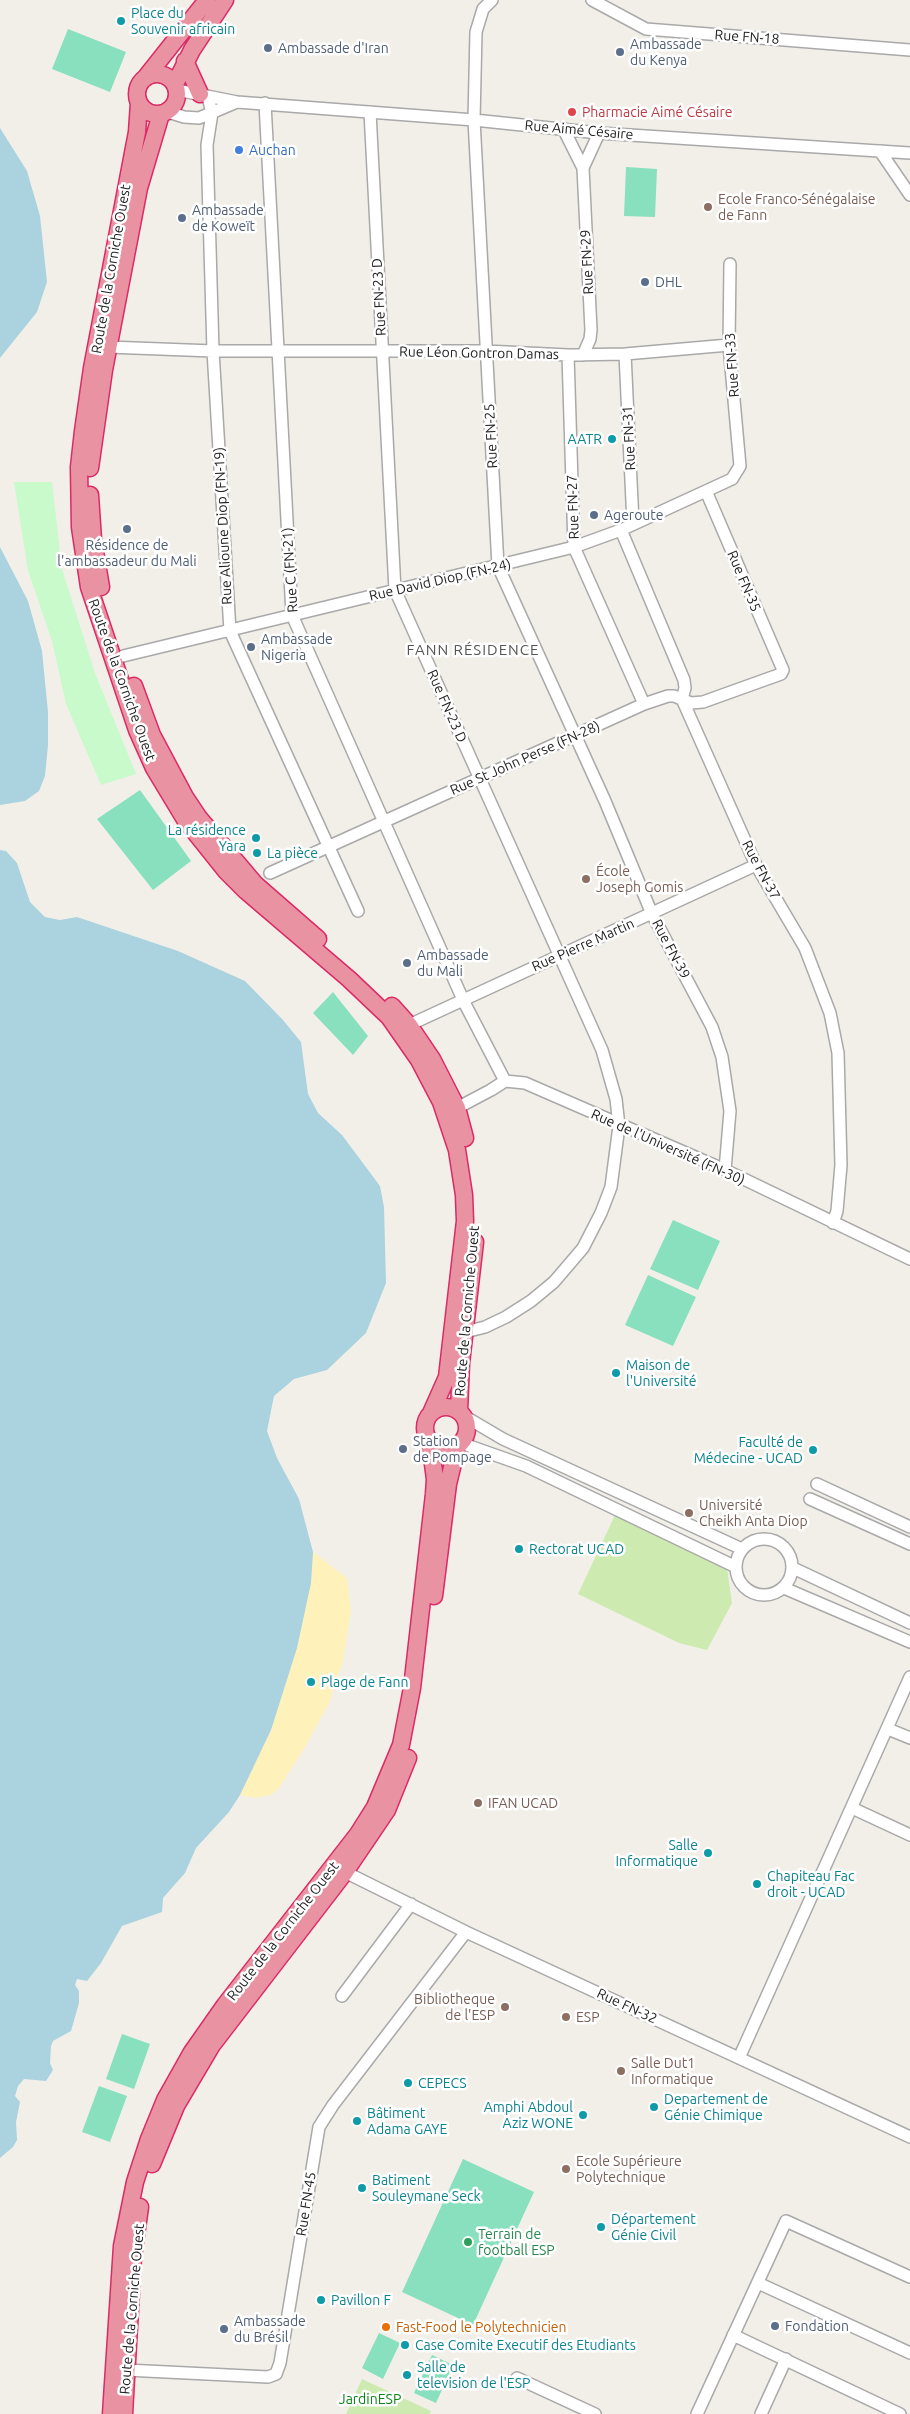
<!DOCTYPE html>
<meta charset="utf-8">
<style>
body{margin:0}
canvas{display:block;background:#f2efe9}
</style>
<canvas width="910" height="2414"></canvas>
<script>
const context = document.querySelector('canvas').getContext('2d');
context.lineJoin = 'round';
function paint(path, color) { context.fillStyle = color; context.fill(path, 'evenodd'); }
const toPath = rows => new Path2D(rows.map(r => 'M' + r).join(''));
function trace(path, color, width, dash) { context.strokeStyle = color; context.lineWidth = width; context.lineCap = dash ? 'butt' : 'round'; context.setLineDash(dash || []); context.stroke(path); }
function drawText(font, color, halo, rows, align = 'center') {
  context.font = font + ' Ubuntu,sans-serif'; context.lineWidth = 5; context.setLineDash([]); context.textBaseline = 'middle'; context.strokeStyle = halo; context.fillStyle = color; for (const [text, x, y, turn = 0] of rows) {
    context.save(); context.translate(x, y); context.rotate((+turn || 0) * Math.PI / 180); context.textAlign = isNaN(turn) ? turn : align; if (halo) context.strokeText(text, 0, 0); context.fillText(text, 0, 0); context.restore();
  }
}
paint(toPath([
 [616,1513,727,1568,732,1603,707,1650,679,1643,578,1594],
 [362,2379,431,2411,430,2414,346,2414]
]), '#cdebb0');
paint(toPath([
 [313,1552,347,1578,351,1611,343,1661,329,1703,305,1747,279,1788,271,1795,256,1798,240,1795,271,1730,297,1648,311,1583]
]), '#fff1ba');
paint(toPath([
 [14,482,52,482,62,569,95,673,136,774,101,785,66,704,52,641,28,571]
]), '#c8facc');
paint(toPath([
 [68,29,126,52,110,92,52,69],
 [626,167,657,169,655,217,624,216],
 [140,790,191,861,153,890,97,819],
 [333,992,368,1036,353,1055,313,1013],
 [673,1220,720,1241,698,1290,650,1269],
 [648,1275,696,1297,673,1346,625,1325],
 [122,2034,150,2044,134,2089,106,2079],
 [99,2086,127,2096,110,2142,82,2132],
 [463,2159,534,2192,473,2325,402,2292],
 [379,2333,400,2343,383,2379,362,2368],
 [432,2355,453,2365,436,2403,414,2393]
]), '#88e0be');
paint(toPath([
 [0,128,27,171,40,216,47,282,37,312,0,358],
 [0,547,28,601,42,651,48,712,48,745,45,776,39,791,25,801,0,805],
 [0,850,6,851,17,863,30,902,45,917,60,920,77,917,178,951,245,981,283,1020,301,1042,308,1094,318,1113,342,1135,380,1186,384,1207,386,1283,366,1333,327,1370,294,1379,274,1396,267,1431,277,1458,299,1499,313,1552,311,1583,297,1648,271,1730,240,1795,229,1812,196,1848,185,1873,163,1898,162,1912,122,1926,101,1963,87,1981,77,1979,75,1985,79,1991,79,2003,71,2031,53,2041,51,2046,50,2063,53,2070,46,2081,24,2079,18,2086,15,2096,20,2102,16,2122,17,2140,13,2147,0,2158]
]), '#aad3df');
const minor = toPath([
 [492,0,483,9,476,32,474,120,498,566,605,801,652,914,712,1027,722,1057,730,1111,725,1170],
 [592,0,646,29,910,50],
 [177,90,237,102,474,120,599,133,910,153],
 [208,97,212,113,207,145,213,351,230,631,358,911],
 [265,103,292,615,464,1002,505,1081],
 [168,112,184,117,199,118,237,102],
 [370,112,395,590,602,1050,616,1099,619,1126,611,1187,601,1213,583,1248,554,1282,531,1301,506,1317,485,1327,465,1332],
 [563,128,583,168,591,330,590,339,583,355],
 [880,151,910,195],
 [583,168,599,133],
 [108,347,213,351,486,351,568,355,625,354,729,345],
 [625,354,633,523],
 [568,355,574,547,644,704],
 [621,530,684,680,685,688,682,699,756,865,805,948,830,1013,838,1053,841,1165,837,1211,833,1223],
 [123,656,574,547,621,530,732,479,740,466,729,345,730,264],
 [270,873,644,704,668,696,674,696,691,703,703,702,781,674,783,670,706,491],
 [409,1025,756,865],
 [505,1081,525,1083,725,1170,910,1259],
 [457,1108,491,1090,505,1081],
 [464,1416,503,1439,742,1549],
 [461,1443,526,1466,736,1567],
 [817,1484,910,1527],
 [810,1499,910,1544],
 '736 1567a28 28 0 1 1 56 0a28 28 0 1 1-56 0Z',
 [793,1568,910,1623],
 [784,1588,910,1642],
 [888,1729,910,1738],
 [852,1808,910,1835],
 [345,1872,466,1932,910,2137],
 [342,1996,411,1904],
 [739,2058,910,1677],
 [758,2283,910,2353],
 [733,2335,900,2414],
 [126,2370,268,2377,276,2374,280,2363,319,2127,333,2105,466,1932],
 [517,2378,595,2414],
 [697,2414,786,2221,910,2277],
 [761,2414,786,2359]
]);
const highway = toPath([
 [185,61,200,94],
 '137 94a20 20 0 1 1 40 0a20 20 0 1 1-40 0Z',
 [146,77,207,0],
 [175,84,192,50,225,0],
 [139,103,137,132,92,368,83,431,79,467,80,527,89,587,137,730,154,768,186,821,226,871,246,891,349,979,389,1017,419,1060,441,1102,457,1150,464,1195,465,1221,447,1377,431,1413],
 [90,468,104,370,139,188,161,114],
 [90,495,93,540,101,587],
 [134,686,152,735,185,797,199,818,255,884,318,939],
 [392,1006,409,1025,432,1059,457,1108,465,1138],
 '425 1428a21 21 0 1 1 42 0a21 21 0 1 1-42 0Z',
 [459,1411,461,1363,475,1242],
 [434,1596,448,1484,457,1447],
 [152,2164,176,2106,212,2045,345,1872,387,1810,408,1758],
 [111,2414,122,2246,135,2182,149,2139,165,2100,192,2052,225,2005,358,1834,375,1807,401,1745,412,1688,434,1494,435,1479,430,1442],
 [124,2414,133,2257,140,2207]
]);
trace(minor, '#a9a9a9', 14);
trace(highway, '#dc2a67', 19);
trace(minor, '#fff', 11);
trace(highway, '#e892a2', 16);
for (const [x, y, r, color] of [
 [121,21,5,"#0f9aa8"],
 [268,48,5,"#5c6f8a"],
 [620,52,5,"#5c6f8a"],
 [572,112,5,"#e0444e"],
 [239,150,5,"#3f7fe0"],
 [708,207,5,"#8d6e63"],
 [182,218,5,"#5c6f8a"],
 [645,282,5,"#5c6f8a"],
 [612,439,5,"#0f9aa8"],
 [594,515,5,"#5c6f8a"],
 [127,529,5,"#5c6f8a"],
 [251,647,5,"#5c6f8a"],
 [256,838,5,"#0f9aa8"],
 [257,853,5,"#0f9aa8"],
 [586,879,5,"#8d6e63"],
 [407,963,5,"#5c6f8a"],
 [616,1373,5,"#0f9aa8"],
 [403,1449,5,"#5c6f8a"],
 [813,1450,5,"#0f9aa8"],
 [689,1513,5,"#8d6e63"],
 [519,1549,5,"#0f9aa8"],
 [311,1682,5,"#0f9aa8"],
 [478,1803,5,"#8d6e63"],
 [708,1853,5,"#0f9aa8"],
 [757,1884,5,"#0f9aa8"],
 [505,2007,5,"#8d6e63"],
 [566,2017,5,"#8d6e63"],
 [621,2071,5,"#8d6e63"],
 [408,2083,5,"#0f9aa8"],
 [654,2107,5,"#0f9aa8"],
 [583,2115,5,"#0f9aa8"],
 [357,2121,5,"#0f9aa8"],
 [566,2169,5,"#8d6e63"],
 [362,2188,5,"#0f9aa8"],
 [601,2227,5,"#0f9aa8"],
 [468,2242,5,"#2e9e5b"],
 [321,2300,5,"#0f9aa8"],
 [775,2326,5,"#5c6f8a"],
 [386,2327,5,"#e8710a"],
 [224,2329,5,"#5c6f8a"],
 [405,2345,5,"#0f9aa8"],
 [407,2375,5,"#0f9aa8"]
]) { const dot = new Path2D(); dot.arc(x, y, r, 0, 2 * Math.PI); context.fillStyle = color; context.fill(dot); trace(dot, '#fff', 2); }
drawText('14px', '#0d838f', '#fff', [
 ["Place du",131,13],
 ["Souvenir africain",131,29],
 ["AATR",602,439,"right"],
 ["La résidence",246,830,"right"],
 ["Yara",246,846,"right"],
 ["La pièce",267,853],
 ["Maison de",626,1365],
 ["l'Université",626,1381],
 ["Faculté de",803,1442,"right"],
 ["Médecine - UCAD",803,1458,"right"],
 ["Rectorat UCAD",529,1549],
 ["Plage de Fann",321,1682],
 ["Salle",698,1845,"right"],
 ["Informatique",698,1861,"right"],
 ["Chapiteau Fac",767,1876],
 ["droit - UCAD",767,1892],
 ["CEPECS",418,2083],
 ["Departement de",664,2099],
 ["Génie Chimique",664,2115],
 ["Amphi Abdoul",573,2107,"right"],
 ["Aziz WONE",573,2123,"right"],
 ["Bâtiment",367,2113],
 ["Adama GAYE",367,2129],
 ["Batiment",372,2180],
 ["Souleymane Seck",372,2196],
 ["Département",611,2219],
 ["Génie Civil",611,2235],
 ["Pavillon F",331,2300],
 ["Case Comite Executif des Etudiants",415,2345],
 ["Salle de",417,2367],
 ["television de l'ESP",417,2383]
], 'left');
drawText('14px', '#222', '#fff', [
 ["Rue FN-18",747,37,4],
 ["Rue Aimé Césaire",579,130,5],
 ["Rue FN-29",587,262,-93],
 ["Route de la Corniche Ouest",111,269,-80],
 ["Rue FN-23 D",379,297,-93],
 ["Rue Léon Gontron Damas",479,353,1],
 ["Rue FN-33",732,365,-94],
 ["Rue FN-25",491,436,-93],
 ["Rue FN-31",629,438,-93],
 ["Rue FN-27",573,507,-92],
 ["Rue Alioune Diop (FN-19)",223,526,-93],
 ["Rue C (FN-21)",290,570,-94],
 ["Rue David Diop (FN-24)",440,580,-13],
 ["Rue FN-35",744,581,67],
 ["Route de la Corniche Ouest",122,680,70],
 ["Rue FN-23 D",447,706,66],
 ["Rue St John Perse (FN-28)",525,758,-24],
 ["Rue FN-37",761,870,62],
 ["Rue Pierre Martin",583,945,-24],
 ["Rue FN-39",671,949,62],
 ["Rue de l'Université (FN-30)",668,1147,24],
 ["Route de la Corniche Ouest",467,1311,-85],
 ["Route de la Corniche Ouest",283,1931,-52],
 ["Rue FN-32",627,2006,25],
 ["Rue FN-45",306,2204,-81],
 ["Route de la Corniche Ouest",132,2309,-85]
]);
drawText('14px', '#4e5e75', '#fff', [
 ["Ambassade",630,44],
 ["du Kenya",630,60],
 ["Ambassade d'Iran",278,48],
 ["Ambassade",192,210],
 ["de Koweït",192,226],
 ["DHL",655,282],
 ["Ageroute",604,515],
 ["Résidence de",127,545,"center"],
 ["l'ambassadeur du Mali",127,561,"center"],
 ["Ambassade",261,639],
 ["Nigeria",261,655],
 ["Ambassade",417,955],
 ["du Mali",417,971],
 ["Station",413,1441],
 ["de Pompage",413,1457],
 ["Ambassade",234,2321],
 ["du Brésil",234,2337],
 ["Fondation",785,2326]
], 'left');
drawText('14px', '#be3a42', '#fff', [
 ["Pharmacie Aimé Césaire",582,112]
], 'left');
drawText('14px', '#366cbe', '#fff', [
 ["Auchan",249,150]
], 'left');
drawText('14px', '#785e54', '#fff', [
 ["Ecole Franco-Sénégalaise",718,199],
 ["de Fann",718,215],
 ["École",596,871],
 ["Joseph Gomis",596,887],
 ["Université",699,1505],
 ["Cheikh Anta Diop",699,1521],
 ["IFAN UCAD",488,1803],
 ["Bibliotheque",495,1999,"right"],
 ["de l'ESP",495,2015,"right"],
 ["ESP",576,2017],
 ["Salle Dut1",631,2063],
 ["Informatique",631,2079],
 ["Ecole Supérieure",576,2161],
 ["Polytechnique",576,2177]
], 'left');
drawText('14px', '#27864d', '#fff', [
 ["Terrain de",478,2234],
 ["football ESP",478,2250]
], 'left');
drawText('14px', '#c56008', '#fff', [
 ["Fast-Food le Polytechnicien",396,2327]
], 'left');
drawText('14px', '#0c8416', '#fff', [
 ["JardinESP",370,2399]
]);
context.letterSpacing = '1px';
drawText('15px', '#555', '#fff', [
 ["FANN RÉSIDENCE",473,650]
]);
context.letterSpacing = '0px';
</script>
